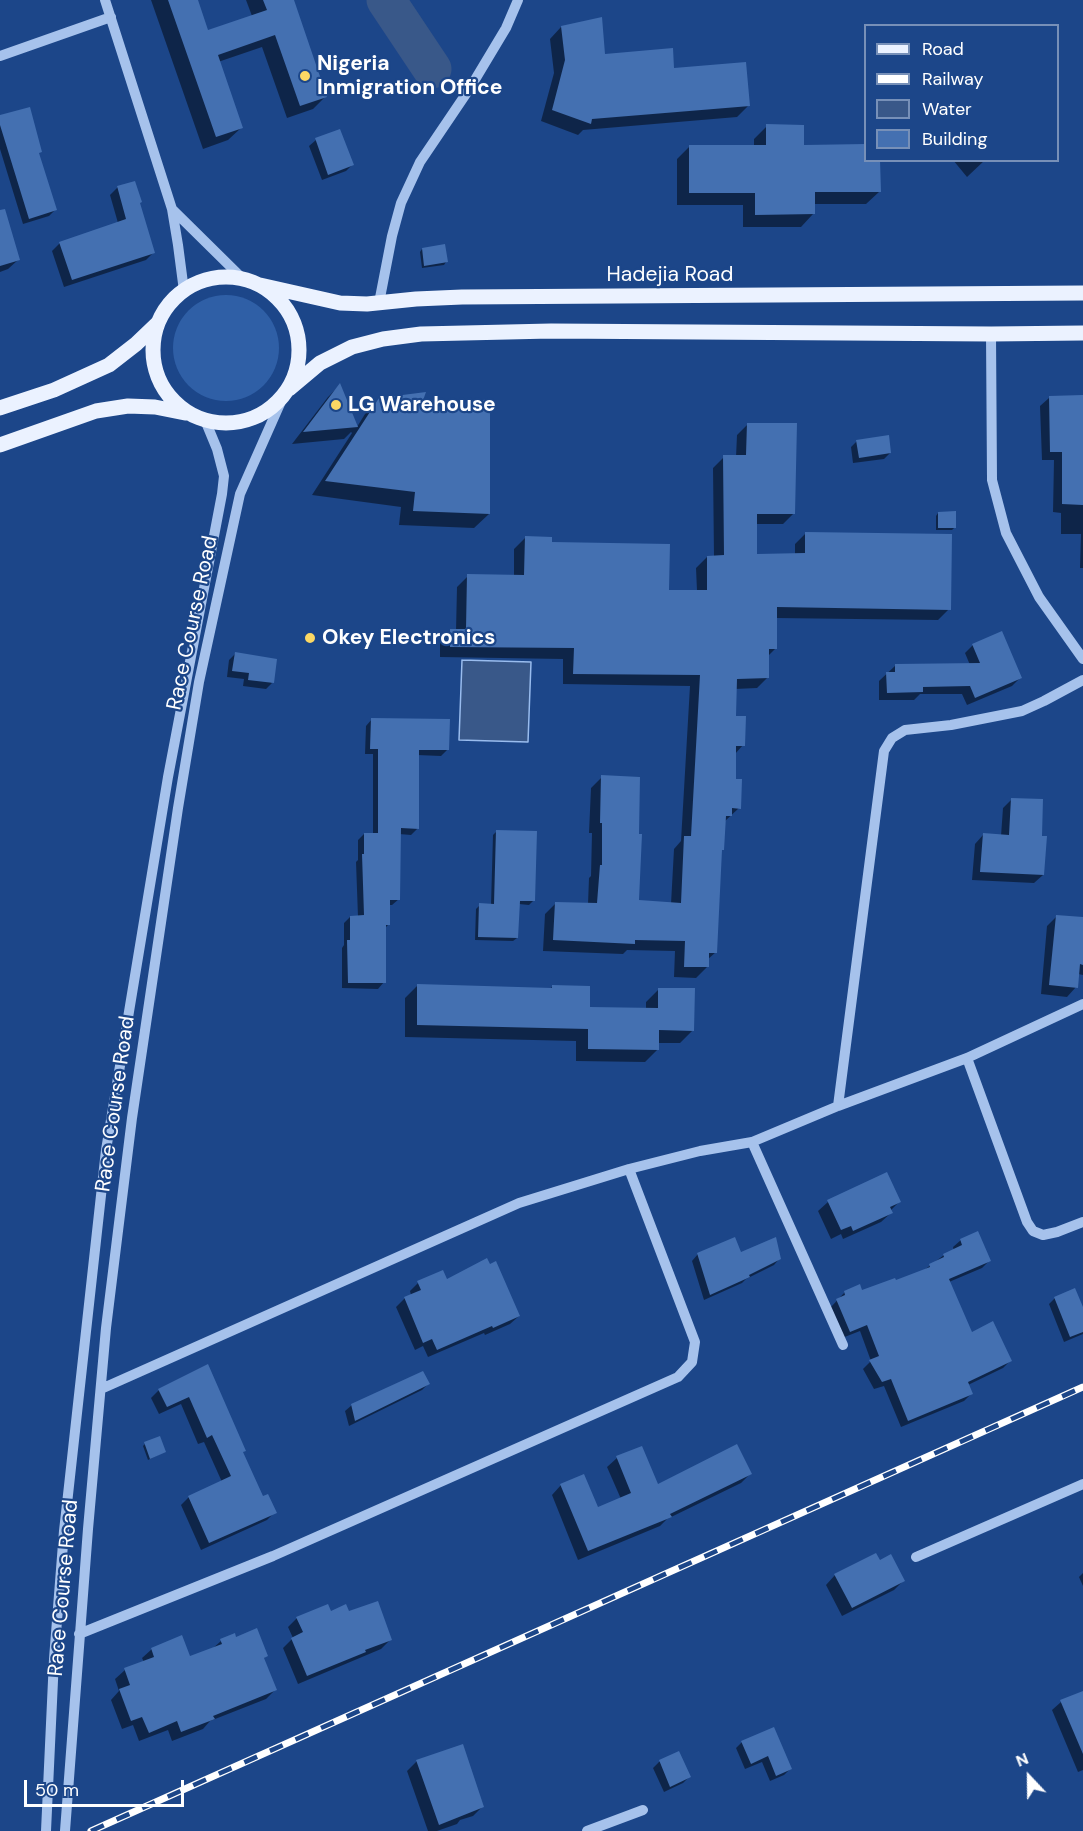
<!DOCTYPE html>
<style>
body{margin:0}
#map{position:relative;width:1083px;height:1831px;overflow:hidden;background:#1c4689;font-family:"DM Sans",sans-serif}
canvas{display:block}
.legend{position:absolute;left:864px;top:24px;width:195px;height:138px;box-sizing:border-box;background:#1c4689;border:2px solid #7790b8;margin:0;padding:8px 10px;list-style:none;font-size:18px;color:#fff}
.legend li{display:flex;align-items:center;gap:12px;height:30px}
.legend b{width:30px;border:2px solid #7790b8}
.north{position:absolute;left:999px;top:1747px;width:60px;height:60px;-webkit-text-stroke:4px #1c4689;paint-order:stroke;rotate:338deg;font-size:16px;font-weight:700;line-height:24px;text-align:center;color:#fff}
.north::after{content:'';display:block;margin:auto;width:21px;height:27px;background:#fff;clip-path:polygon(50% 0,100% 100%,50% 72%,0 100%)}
.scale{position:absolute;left:24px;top:1780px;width:160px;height:27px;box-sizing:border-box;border:3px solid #fff;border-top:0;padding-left:8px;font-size:18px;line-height:21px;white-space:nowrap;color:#fff;-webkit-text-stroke:4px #1c4689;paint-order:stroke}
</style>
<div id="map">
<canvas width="1083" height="1831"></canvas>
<ul class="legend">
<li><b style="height:8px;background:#ebf2ff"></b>Road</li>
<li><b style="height:8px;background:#fff"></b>Railway</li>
<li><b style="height:16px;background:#395889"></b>Water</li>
<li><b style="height:16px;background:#4470b1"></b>Building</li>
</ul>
<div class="north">N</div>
<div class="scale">50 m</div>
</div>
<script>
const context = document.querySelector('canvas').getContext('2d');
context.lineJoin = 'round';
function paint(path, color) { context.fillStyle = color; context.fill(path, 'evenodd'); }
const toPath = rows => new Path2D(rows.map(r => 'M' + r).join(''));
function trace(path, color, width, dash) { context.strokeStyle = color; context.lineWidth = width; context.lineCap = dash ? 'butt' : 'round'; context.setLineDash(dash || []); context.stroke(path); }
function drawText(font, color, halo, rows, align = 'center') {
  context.font = font + ' "DM Sans",sans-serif'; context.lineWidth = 4.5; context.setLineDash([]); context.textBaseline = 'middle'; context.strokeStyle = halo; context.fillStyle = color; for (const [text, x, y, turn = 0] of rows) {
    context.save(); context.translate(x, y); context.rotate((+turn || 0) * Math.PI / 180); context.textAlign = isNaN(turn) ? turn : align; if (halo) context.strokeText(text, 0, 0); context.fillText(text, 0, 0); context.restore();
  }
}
paint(toPath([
 '173 348a53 53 0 1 1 106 0a53 53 0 1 1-106 0Z'
]), '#2f5fa6');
const water = toPath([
 [462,660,531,662,528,742,459,740,462,660]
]);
paint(water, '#395889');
trace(water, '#99bcee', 1.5);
paint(toPath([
 [151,0,196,0,208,32,252,16,246,0,292,0,326,96,313,109,287,118,262,47,218,62,241,128,228,140,203,149],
 [561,27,603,55,673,69,748,106,737,117,583,130,578,135,541,121,554,73,550,39],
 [0,117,56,209,49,216,23,224,0,149],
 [767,126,802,146,866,160,879,192,866,204,813,204,813,214,801,227,743,227,743,205,677,205,677,159,690,146,754,146,754,139],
 [316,140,352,165,346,171,322,180,309,146],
 [953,160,985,160,967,177],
 [118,187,139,203,154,252,146,260,64,287,52,251,60,243,118,223,110,195],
 [0,225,18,260,8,269,0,272],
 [422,249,446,262,444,265,422,268,420,252],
 [340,385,357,427,365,414,380,399,418,411,489,514,474,528,399,525,401,507,312,495,352,433,351,432,344,439,292,444,328,397],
 [1083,396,1083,568,1080,568,1081,534,1061,534,1061,513,1053,512,1054,460,1042,460,1040,406,1049,398],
 [748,424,794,513,783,524,755,524,755,556,795,555,795,544,806,533,949,609,938,620,775,618,776,648,768,656,768,677,757,688,735,689,734,717,743,745,735,754,734,780,739,808,724,822,720,852,716,952,707,960,707,967,696,978,674,977,675,951,627,950,623,954,543,951,545,914,556,903,588,904,589,878,591,876,592,833,589,833,591,788,602,777,638,902,671,904,674,849,681,841,690,686,563,684,563,659,440,657,440,642,451,631,456,631,457,587,468,576,514,576,514,549,525,538,550,544,667,591,697,591,696,568,707,557,714,557,713,468,724,457,736,457,737,435],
 [857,441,890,453,884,459,853,463,851,447],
 [938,513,955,527,952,530,936,530,936,516],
 [973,645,1020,678,1012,686,967,705,962,694,920,694,914,700,879,700,879,681,896,665,970,665,965,653],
 [235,654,272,683,266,689,243,686,244,679,227,677,229,660],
 [372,719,447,750,441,756,417,755,418,828,411,835,399,834,399,899,392,905,389,905,389,924,385,928,384,982,378,989,342,988,342,948,344,945,344,923,350,917,358,917,356,862,358,860,358,840,364,834,373,834,373,754,365,754,366,726],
 [1012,799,1041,837,1043,875,1034,883,972,880,975,844,983,835,1001,836,1003,808],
 [497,831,533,901,529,905,519,904,517,938,513,941,475,940,476,909,480,905,491,905,493,835],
 [1057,916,1083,919,1083,975,1078,974,1076,987,1067,997,1041,994,1047,926],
 [418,985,550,989,552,987,589,1008,646,1009,646,1002,658,990,693,1030,680,1043,658,1043,658,1049,645,1062,576,1061,576,1041,405,1037,405,998],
 [887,1174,899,1202,890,1211,891,1213,881,1222,843,1239,841,1234,831,1239,818,1211,828,1202],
 [961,1240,989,1261,982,1268,949,1282,971,1334,1010,1361,1003,1368,968,1385,971,1394,964,1401,901,1427,884,1386,874,1389,863,1369,871,1361,860,1331,842,1338,830,1308,845,1292,861,1292,895,1282,923,1271,944,1255,954,1251,953,1247],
 [698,1254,740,1254,780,1258,774,1265,746,1279,742,1283,704,1300,692,1261],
 [446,1281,519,1316,510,1324,485,1335,484,1333,428,1357,423,1346,415,1350,396,1307,405,1298,411,1295,410,1291,418,1283],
 [1055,1298,1083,1311,1083,1334,1064,1342,1049,1304],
 [207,1366,242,1453,262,1498,275,1512,267,1520,201,1550,181,1505,189,1497,222,1482,204,1442,198,1444,181,1404,159,1414,151,1398,159,1390],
 [428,1384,422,1390,349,1426,345,1411,352,1405],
 [145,1444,164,1452,148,1460,143,1446],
 [617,1458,657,1486,750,1474,741,1483,667,1519,660,1526,578,1560,552,1495,561,1485,597,1509,621,1499,607,1467],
 [879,1562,903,1581,894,1590,842,1616,826,1585,835,1575],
 [1083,1573,1083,1586,1079,1577],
 [330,1613,348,1613,390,1640,381,1649,298,1684,283,1648,293,1638,288,1627,297,1618],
 [235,1639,266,1656,263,1659,275,1690,266,1699,210,1721,203,1729,172,1741,168,1730,139,1741,133,1725,122,1729,111,1700,119,1691,115,1679,125,1670,144,1662,142,1658,152,1649,189,1658,212,1649,221,1641],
 [1083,1693,1083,1770,1078,1772,1052,1710,1061,1702],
 [773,1729,790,1769,784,1775,770,1781,762,1762,745,1769,736,1748,742,1742],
 [678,1753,689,1777,683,1783,664,1792,653,1768,659,1762],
 [417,1761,482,1807,473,1816,460,1820,457,1824,437,1831,428,1831,407,1771]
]), '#0007');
trace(toPath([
 [386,0,432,69]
]), '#395889', 39);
paint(toPath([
 [168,0,198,0,208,30,267,10,263,0,294,0,327,97,300,106,275,35,218,55,243,128,216,137],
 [602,17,605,54,673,48,674,68,746,62,750,106,592,119,591,124,552,110,565,60,561,26],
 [30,107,42,152,39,153,57,210,29,219,0,125,0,115],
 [766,124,804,125,804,145,866,144,866,160,880,160,881,192,815,192,815,214,755,215,755,193,689,193,689,145,766,145],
 [340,129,354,165,328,175,315,138],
 [135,181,142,202,140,203,155,253,72,280,59,242,126,219,117,186],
 [5,209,20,260,0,266,0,210],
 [445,244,448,262,424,266,422,248],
 [340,383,358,427,303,432],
 [426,392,420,409,490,399,490,514,413,511,415,492,325,481,379,398],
 [1083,395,1083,505,1062,504,1062,452,1050,452,1049,396],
 [747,423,797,423,795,514,757,514,757,554,805,553,805,532,952,534,951,610,777,607,777,649,769,649,769,678,737,679,736,716,746,716,745,746,736,746,736,779,742,779,741,809,732,808,732,816,726,816,724,850,722,850,717,953,709,953,709,967,684,967,685,941,635,940,635,944,553,940,555,902,597,903,600,865,602,865,602,823,600,823,601,775,640,777,639,834,642,834,639,900,681,903,684,836,691,836,700,675,573,674,574,648,450,647,450,629,466,629,467,574,524,575,525,536,552,537,552,542,670,544,669,590,707,590,707,556,724,555,723,455,746,455],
 [889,435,891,453,859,458,856,440],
 [956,511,956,528,938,528,938,512],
 [1002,631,1022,678,975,698,970,686,923,687,923,692,887,693,886,672,895,672,895,664,980,663,972,644],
 [235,652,277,659,274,683,248,680,249,673,232,671],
 [371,718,450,719,449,750,419,750,419,829,401,828,400,900,390,900,390,925,386,925,386,983,348,983,347,940,350,940,350,916,364,915,362,854,364,854,364,833,378,833,378,749,370,749],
 [1011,798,1043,799,1042,836,1047,836,1044,875,980,872,983,833,1009,835],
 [496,830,537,831,535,901,520,901,518,938,478,937,479,903,494,904],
 [1056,915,1083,917,1083,965,1080,964,1078,988,1049,985],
 [417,984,552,988,552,985,590,986,590,1007,658,1008,658,988,695,988,694,1031,659,1030,659,1050,588,1049,588,1029,417,1025],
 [887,1172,901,1202,890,1207,893,1213,853,1231,851,1226,841,1230,827,1200],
 [978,1231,991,1261,949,1279,972,1332,993,1321,1012,1361,968,1382,973,1394,908,1421,891,1379,882,1382,869,1360,879,1356,867,1325,850,1332,836,1299,845,1295,844,1291,860,1284,862,1290,895,1278,896,1280,930,1267,929,1264,944,1257,943,1254,962,1245,960,1239],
 [735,1237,741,1252,776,1237,781,1259,749,1275,750,1277,710,1295,697,1253],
 [487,1258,490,1264,496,1261,520,1316,493,1328,492,1326,437,1350,432,1339,423,1343,404,1297,421,1290,417,1281,443,1270,447,1279],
 [1075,1288,1083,1307,1083,1332,1070,1337,1054,1297],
 [208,1364,246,1451,243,1452,263,1496,268,1494,277,1513,209,1543,188,1496,231,1476,212,1435,207,1438,189,1397,167,1407,158,1389],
 [423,1371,430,1384,355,1421,351,1404],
 [160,1436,166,1452,150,1459,144,1442],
 [737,1444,752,1474,670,1514,672,1517,588,1551,560,1484,584,1474,598,1507,631,1493,616,1456,642,1446,658,1484],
 [876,1553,880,1560,891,1554,905,1581,852,1608,834,1574],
 [378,1601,392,1640,365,1650,366,1652,307,1676,291,1638,303,1632,296,1617,328,1604,331,1611,346,1604,349,1611],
 [257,1628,268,1656,264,1658,277,1690,213,1716,215,1719,181,1732,177,1721,149,1733,142,1717,131,1721,119,1689,130,1685,124,1668,154,1657,151,1648,182,1635,190,1656,222,1644,220,1639,235,1633,236,1637],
 [1083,1691,1083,1754,1060,1700],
 [774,1727,792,1769,776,1776,768,1756,751,1764,741,1741],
 [463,1744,484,1807,439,1825,416,1760],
 [679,1751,691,1777,670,1787,659,1760]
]), '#4470b1');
trace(toPath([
 [105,0,172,209,178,245,184,291],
 [0,56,111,17],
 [172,209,242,278],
 [379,303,392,236,401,203,420,162,470,88,506,28,518,0],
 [991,334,992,480,1006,533,1039,597,1083,659],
 [967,1058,1027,1222,1033,1231,1043,1235,1057,1232,1083,1222],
 [838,1106,884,751,892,738,905,730,951,725,1022,711,1044,701,1083,680],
 [752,1142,843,1345],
 [101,1389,519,1203,629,1169,700,1151,752,1142,838,1106,967,1058,1083,1004],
 [916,1557,1083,1484],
 [79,1634,273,1556,678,1377,692,1362,695,1342,629,1169],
 [46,1831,54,1659,64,1531,106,1150,168,777,222,494,224,476,217,449,205,420],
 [65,1831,88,1529,106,1328,132,1118,178,808,199,682,240,494,283,397],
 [587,1831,643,1810]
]), '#a6c2ec', 10);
trace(toPath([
 '153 350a73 73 0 1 1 146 0a73 73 0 1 1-146 0Z',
 [260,285,340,303,367,304,416,299,462,297,1083,293],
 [289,389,320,363,352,347,383,339,421,334,551,331,991,334,1083,333],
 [0,408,54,390,109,365,136,344,158,323],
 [0,445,96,411,128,406,155,407,185,413]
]), '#ebf2ff', 15);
const rail = toPath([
 [91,1831,1083,1387]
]);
trace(rail, '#fff', 7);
trace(rail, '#1c4689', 4.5, [14]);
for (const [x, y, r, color] of [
 [305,76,6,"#fcd864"],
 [336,405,6,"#fcd864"],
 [310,638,6,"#fcd864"]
]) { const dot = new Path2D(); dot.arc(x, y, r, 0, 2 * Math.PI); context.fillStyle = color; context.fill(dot); trace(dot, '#1c4689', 2); }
drawText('bold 21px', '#fff', '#1c4689', [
 ["Nigeria",317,64],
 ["Inmigration Office",317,88],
 ["LG Warehouse",348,405],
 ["Okey Electronics",322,638]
], 'left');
drawText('21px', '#fff', '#1c4689', [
 ["Hadejia Road",670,275],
 ["Race Course Road",193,623,-78],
 ["Race Course Road",116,1104,-82],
 ["Race Course Road",64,1588,-85]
]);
</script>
